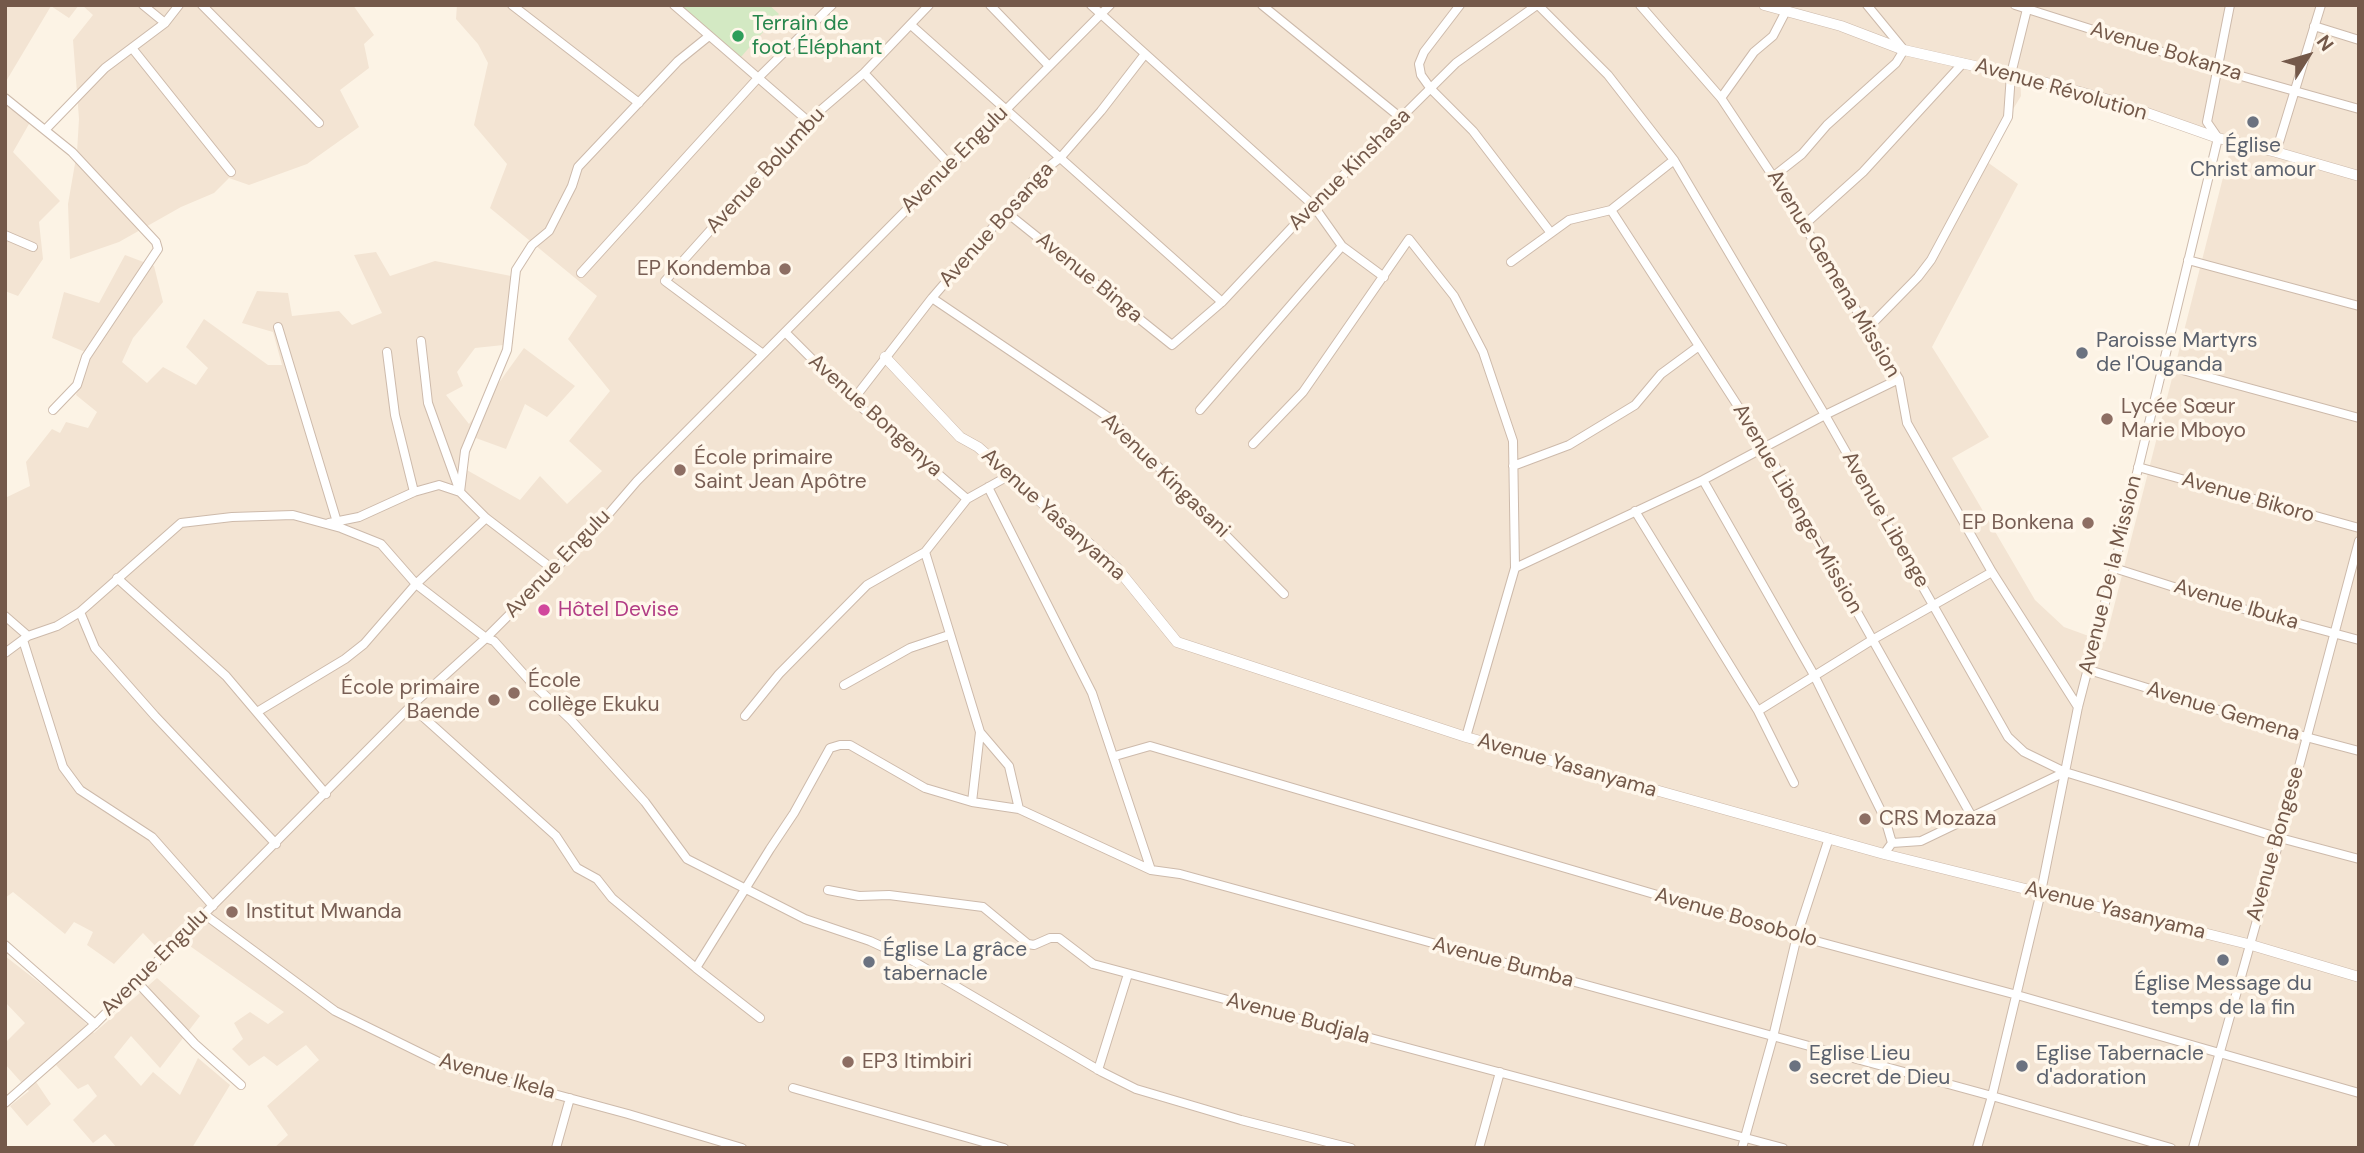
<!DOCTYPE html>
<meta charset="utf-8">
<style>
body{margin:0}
#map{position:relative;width:2364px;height:1153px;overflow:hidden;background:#fcf3e5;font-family:"DM Sans",sans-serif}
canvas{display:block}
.frame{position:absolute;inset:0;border:7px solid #74594a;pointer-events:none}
.north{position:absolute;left:2273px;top:21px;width:70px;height:70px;-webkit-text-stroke:5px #fff7eb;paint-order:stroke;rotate:53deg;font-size:19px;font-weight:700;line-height:28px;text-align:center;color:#74594a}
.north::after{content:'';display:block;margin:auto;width:24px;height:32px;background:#74594a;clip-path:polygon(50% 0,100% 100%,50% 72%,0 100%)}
</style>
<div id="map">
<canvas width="2364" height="1153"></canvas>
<div class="frame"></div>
<div class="north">N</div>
</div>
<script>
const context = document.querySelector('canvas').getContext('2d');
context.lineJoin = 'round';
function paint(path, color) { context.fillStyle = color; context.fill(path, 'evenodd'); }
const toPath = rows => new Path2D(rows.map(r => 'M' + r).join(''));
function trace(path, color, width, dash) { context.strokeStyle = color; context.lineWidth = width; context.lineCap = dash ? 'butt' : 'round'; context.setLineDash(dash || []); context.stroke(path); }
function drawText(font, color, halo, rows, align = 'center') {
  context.font = font + ' "DM Sans",sans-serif'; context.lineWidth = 7; context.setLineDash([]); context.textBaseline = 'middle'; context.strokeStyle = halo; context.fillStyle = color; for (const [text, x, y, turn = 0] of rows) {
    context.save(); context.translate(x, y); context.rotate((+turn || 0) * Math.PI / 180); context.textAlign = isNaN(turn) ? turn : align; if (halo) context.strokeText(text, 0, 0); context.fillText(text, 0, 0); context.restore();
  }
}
paint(toPath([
 [5,5,79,5,69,18,51,6,5,83],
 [82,5,353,5,374,35,364,44,369,68,340,90,359,127,307,164,249,185,229,178,214,193,181,207,119,242,70,259,68,204,77,152,79,119,73,40,93,15],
 [457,5,2359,5,2359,1148,274,1148,288,1135,267,1106,319,1060,306,1045,277,1066,264,1056,249,1066,232,1049,243,1039,234,1023,250,1012,268,1024,284,1012,177,937,161,952,143,933,114,964,87,945,93,932,74,922,65,934,13,892,5,898,5,498,30,486,26,462,52,429,60,433,66,422,88,428,97,412,76,395,90,354,52,338,64,292,99,303,125,255,154,266,163,302,133,338,122,362,147,383,163,367,196,385,208,368,186,347,204,319,268,365,282,365,273,332,242,323,257,291,288,293,292,316,339,311,352,325,382,313,354,255,376,252,390,276,435,261,516,277,513,344,475,348,457,372,463,386,446,395,469,424,524,348,575,386,547,417,525,404,506,449,473,437,465,469,520,500,540,476,567,504,602,471,569,441,610,391,568,339,597,296,490,208,507,164,474,125,488,63,478,44,456,19],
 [2020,69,2233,138,2105,642,2064,627,2035,600,1952,458,1989,437,1932,347,2018,184,1983,159,2021,96],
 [5,96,33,117,13,152,60,201,39,222,43,259,18,296,5,291],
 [5,956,73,1009,94,1033,157,978,200,1016,160,1068,131,1036,114,1057,141,1086,153,1072,180,1095,198,1058,230,1085,192,1148,117,1148,105,1134,93,1143,73,1120,97,1096,88,1084,78,1089,56,1065,36,1082,51,1104,27,1126,10,1106,29,1091,5,1064,5,1043,25,1023,5,1002]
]), '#f3e4d3');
paint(toPath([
 [681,5,769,5,779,14,740,58]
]), '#d3e9c3');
const minor = toPath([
 [143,5,165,23],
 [202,5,319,123],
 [512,5,639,103],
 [674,5,808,121],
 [990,5,1049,66],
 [1091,5,1313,205,1342,246,1200,410],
 [1262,5,1401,118],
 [1460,5,1424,52,1419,64,1421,75,1431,89,1473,131,1551,233],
 [1538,5,1608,75,1674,160,1825,415,2008,737,2024,752,2065,772,2280,838,2359,859],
 [1640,5,1721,98,1784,193,1899,379,1907,423,1992,572,2078,707],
 [2015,5,2216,69,2359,109],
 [911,25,1222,302],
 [2314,26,2359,40],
 [132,48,231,172],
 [864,73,950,165],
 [5,98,72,152,156,242,158,249,86,357,77,385,53,410],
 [1721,98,1754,52,1773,36,1786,11],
 [45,130,105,68,165,23,179,5],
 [2276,152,2321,5],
 [1774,176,1802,154,1827,125,1896,63,1904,50,1867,5],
 [1611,210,1765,448,1971,815],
 [1006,212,1172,345,1222,302,1313,205,1456,63,1537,5],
 [1804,225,1863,172,1963,63],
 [5,235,33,247],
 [1342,246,1384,277],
 [2188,260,2359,306],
 [1511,262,1569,220,1611,210,1674,160],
 [581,273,758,78,832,5],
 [932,298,1111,419,1284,594],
 [278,327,337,522],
 [1868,328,1918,277,1931,260,2008,117,2011,74,2028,5],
 [785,332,853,400,967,499],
 [421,341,428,403,459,489],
 [387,352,395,415,414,492],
 [763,354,665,281,808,121,864,73,929,5],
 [2164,365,2359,418],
 [853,400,932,298,1038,175,1061,157,1101,111,1145,54],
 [1253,444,1303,392,1409,239,1454,296,1483,352,1513,441,1515,568],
 [1513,466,1569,445,1635,405,1661,374,1699,346],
 [2138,467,2359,528],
 [1703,480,1814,675,1885,819,1892,843],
 [988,487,1092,693,1151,870],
 [460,492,465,451,507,350,516,270,532,245,549,231,572,186,578,167,678,61,709,36],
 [1635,511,1758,711,1794,783],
 [329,523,359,517,414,492,439,485,460,492,486,518,554,570],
 [925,552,980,732,1009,766,1019,809],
 [2114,568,2240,608,2359,640],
 [117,578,226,676,326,794],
 [80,612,95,648,155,716,276,844],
 [5,616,28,636],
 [23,640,63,767,80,790,152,837,213,906],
 [5,653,28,636,57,626,80,612,181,523,232,517,293,515,341,528,381,544,416,584,486,638,494,641,530,681,571,720,645,802,687,859,805,919,870,941,913,961,1102,1072,1136,1089,1241,1120,1351,1148],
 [2089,670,2306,737,2359,751],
 [844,685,910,648,949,635],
 [411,706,556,836,577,868,597,879,612,898,696,968,760,1018],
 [1758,711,1872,640,1992,572],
 [257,712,345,659,364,644,416,584,486,518],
 [745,716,779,674,867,585,925,552,967,499,1010,475],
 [1466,737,1515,568,1703,480,1825,415,1899,379],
 [1115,756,1150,746,1797,936,2017,995,2359,1093],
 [972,802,980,732],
 [1884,854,1892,843,1921,841,2065,772],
 [828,890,859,896,889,895,983,907,1028,944,1034,945,1050,938,1059,938,1093,964,1783,1148],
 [204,914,335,1011,443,1064,628,1114,742,1148],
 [5,945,95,1024],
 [696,968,770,849,794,813,830,748,840,745,850,745,925,788,972,802,1019,809,1151,870,1180,874,1992,1096,2171,1148],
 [136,981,195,1044,241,1085],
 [1098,1070,1128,974],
 [793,1088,1004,1148],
 [5,1103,95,1024,411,706,486,638,600,524,637,481,1110,5],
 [556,1148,570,1098],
 [1479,1148,1500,1072],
 [1742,1148,1773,1037,1797,936,1829,838],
 [1977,1148,1992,1096,2041,892,2078,707,2114,568,2218,138,2207,122,2230,5],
 [2193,1148,2280,838,2359,541]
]);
const tertiary = toPath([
 [1764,5,1841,26,1904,50,2032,79,2113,101,2218,138,2276,152,2359,176],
 [885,357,960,437,978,447,1117,568,1177,642,1466,737,1884,854,2248,944,2359,977]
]);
trace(minor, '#cdbaab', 10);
trace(tertiary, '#cdbaab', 11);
trace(minor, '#fff', 8);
trace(tertiary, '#fff', 10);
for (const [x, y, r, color] of [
 [738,36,7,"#2e9e5b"],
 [2253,122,7,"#6b7280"],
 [785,269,7,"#8d6e63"],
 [2082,353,7,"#6b7280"],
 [2107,419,7,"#8d6e63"],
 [680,470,7,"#8d6e63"],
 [2088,523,7,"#8d6e63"],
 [544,610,7,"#d1479c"],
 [514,693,7,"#8d6e63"],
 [494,700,7,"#8d6e63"],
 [1865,819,7,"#8d6e63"],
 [232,912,7,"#8d6e63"],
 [2223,960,7,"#6b7280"],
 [869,962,7,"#6b7280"],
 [848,1062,7,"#8d6e63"],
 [1795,1066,7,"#6b7280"],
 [2022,1066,7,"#6b7280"]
]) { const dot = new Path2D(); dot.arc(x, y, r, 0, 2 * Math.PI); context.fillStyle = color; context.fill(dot); trace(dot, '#fff7eb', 2.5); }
drawText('21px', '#27864d', '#fff7eb', [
 ["Terrain de",752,24],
 ["foot Éléphant",752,48]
], 'left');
drawText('21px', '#74594a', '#fff7eb', [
 ["Avenue Bokanza",2166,52,17],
 ["Avenue Révolution",2061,90,16],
 ["Avenue Engulu",955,160,-45],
 ["Avenue Kinshasa",1350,170,-45],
 ["Avenue Bolumbu",766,171,-47],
 ["Avenue Bosanga",997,225,-48],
 ["Avenue Gemena Mission",1833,274,59],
 ["Avenue Binga",1089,278,39],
 ["Avenue Bongenya",875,416,42],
 ["Avenue Kingasani",1165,476,44],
 ["Avenue Bikoro",2248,498,16],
 ["Avenue Libenge-Mission",1797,509,60],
 ["Avenue Yasanyama",1053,515,42],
 ["Avenue Libenge",1885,520,60],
 ["Avenue Engulu",558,564,-46],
 ["Avenue De la Mission",2111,575,-76],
 ["Avenue Ibuka",2236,605,17],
 ["Avenue Gemena",2223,712,17],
 ["Avenue Yasanyama",1567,766,16],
 ["Avenue Bongese",2276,844,-74],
 ["Avenue Yasanyama",2115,911,14],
 ["Avenue Bosobolo",1736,918,16],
 ["Avenue Engulu",155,963,-45],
 ["Avenue Bumba",1503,963,15],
 ["Avenue Budjala",1298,1019,15],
 ["Avenue Ikela",497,1077,16]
]);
drawText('21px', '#5b616d', '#fff7eb', [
 ["Église",2253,146,"center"],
 ["Christ amour",2253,170,"center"],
 ["Paroisse Martyrs",2096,341],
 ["de l'Ouganda",2096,365],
 ["Église La grâce",883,950],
 ["tabernacle",883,974],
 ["Église Message du",2223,984,"center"],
 ["temps de la fin",2223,1008,"center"],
 ["Eglise Lieu",1809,1054],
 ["secret de Dieu",1809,1078],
 ["Eglise Tabernacle",2036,1054],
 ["d'adoration",2036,1078]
], 'left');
drawText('21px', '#785e54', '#fff7eb', [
 ["EP Kondemba",771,269,"right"],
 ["Lycée Sœur",2121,407],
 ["Marie Mboyo",2121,431],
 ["École primaire",694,458],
 ["Saint Jean Apôtre",694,482],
 ["EP Bonkena",2074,523,"right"],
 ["École",528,681],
 ["collège Ekuku",528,705],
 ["École primaire",480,688,"right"],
 ["Baende",480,712,"right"],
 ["CRS Mozaza",1879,819],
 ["Institut Mwanda",246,912],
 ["EP3 Itimbiri",862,1062]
], 'left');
drawText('21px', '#b23c85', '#fff7eb', [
 ["Hôtel Devise",558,610]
], 'left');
</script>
